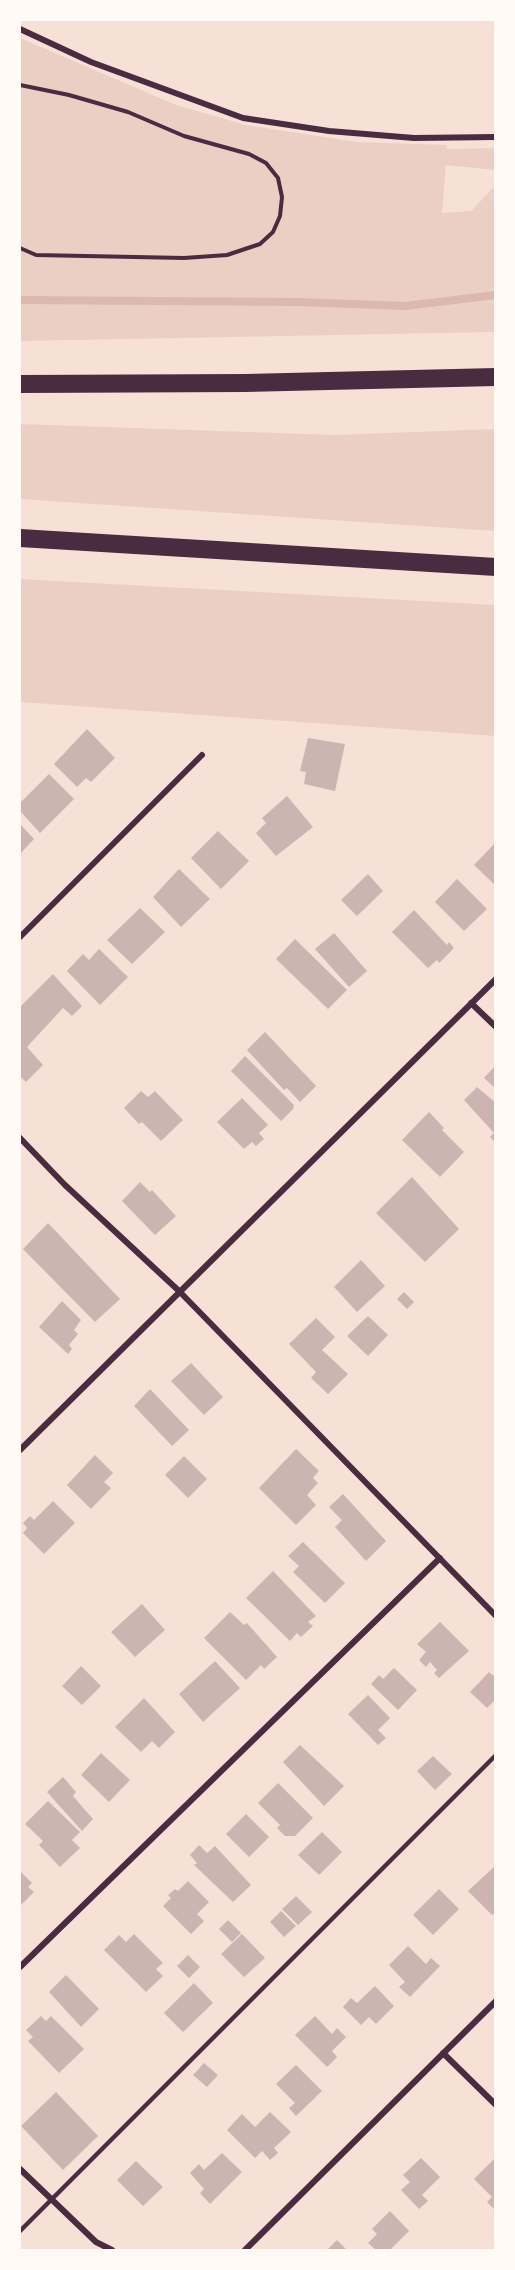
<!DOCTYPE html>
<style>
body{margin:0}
#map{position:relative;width:515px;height:2270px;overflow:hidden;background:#f7e1d7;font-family:Signika,sans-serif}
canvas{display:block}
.frame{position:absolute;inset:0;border:21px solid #fffaf5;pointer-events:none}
</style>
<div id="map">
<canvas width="515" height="2270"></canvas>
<div class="frame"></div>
</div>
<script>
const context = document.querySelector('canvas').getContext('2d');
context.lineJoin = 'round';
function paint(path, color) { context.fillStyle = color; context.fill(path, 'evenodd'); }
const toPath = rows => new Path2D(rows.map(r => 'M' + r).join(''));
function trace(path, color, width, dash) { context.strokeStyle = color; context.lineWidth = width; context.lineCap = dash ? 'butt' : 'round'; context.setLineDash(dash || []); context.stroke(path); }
paint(toPath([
 [20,38,176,105,246,125,357,142,447,145,447,149,495,148,495,170,446,165,442,213,471,211,495,186,495,332,20,341],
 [20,424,334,435,495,429,495,531,20,499],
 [20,579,495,605,495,736,20,702]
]), '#ebcfc5');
trace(toPath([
 [20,300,297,302,405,306,496,295]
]), '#dcb8b0', 8);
paint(toPath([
 [87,729,115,758,91,782,86,778,77,787,54,764],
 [308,738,345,744,335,791,304,784,306,772,300,771],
 [49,774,74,799,40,833,20,811,20,803],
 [287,796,313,827,276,856,256,833,266,823,262,818],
 [20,824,34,839,20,854],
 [218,831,249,861,221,889,191,858],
 [496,842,496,886,474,865],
 [179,869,210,899,181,927,153,897],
 [368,874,383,891,357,916,341,900],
 [457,879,487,909,464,931,435,902],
 [140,908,165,932,132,964,107,940],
 [414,910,447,945,449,942,454,948,439,963,437,960,428,968,392,932],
 [334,933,367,971,349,987,315,949],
 [295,939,347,990,328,1009,276,959],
 [99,949,128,977,100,1005,67,971,83,954,89,960],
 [53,974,82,1006,72,1016,63,1008,27,1047,43,1065,26,1082,20,1076,20,1007],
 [265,1032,316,1086,300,1102,287,1088,284,1090,247,1050],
 [245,1056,294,1105,293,1109,281,1121,231,1071],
 [496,1065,496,1089,484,1078],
 [477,1087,496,1103,496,1143,490,1137,494,1133,464,1100],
 [141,1091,148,1097,155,1091,183,1120,161,1141,142,1122,139,1124,124,1108],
 [242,1098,268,1125,259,1133,264,1139,256,1146,252,1142,244,1149,217,1122],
 [429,1112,444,1128,442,1130,464,1152,440,1177,402,1140],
 [412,1177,459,1229,425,1262,376,1213],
 [140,1182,150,1192,152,1190,176,1216,155,1235,122,1201],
 [48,1223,120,1299,95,1322,23,1249],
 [361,1260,385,1286,357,1312,334,1287],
 [404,1292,414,1302,407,1309,397,1299],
 [62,1301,81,1320,74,1330,78,1334,69,1345,72,1349,68,1354,39,1327],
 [368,1316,388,1335,368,1356,347,1336],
 [316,1318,335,1337,322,1350,348,1374,328,1394,311,1378,316,1372,289,1344],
 [191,1363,223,1397,204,1415,171,1381],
 [150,1389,189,1430,172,1446,134,1406],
 [296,1449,319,1471,313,1478,318,1483,307,1495,316,1505,296,1525,259,1488],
 [95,1455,113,1473,104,1482,111,1488,91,1509,67,1485],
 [184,1456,207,1479,188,1498,165,1475],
 [343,1494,386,1541,366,1561,335,1527,342,1520,329,1507],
 [53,1501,75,1523,44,1554,23,1533,27,1528,23,1523,30,1516,34,1520],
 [303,1542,345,1583,325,1603,293,1572,299,1566,288,1556],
 [273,1571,316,1616,308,1622,313,1626,301,1637,297,1633,290,1641,246,1598],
 [142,1604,165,1630,135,1657,111,1632],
 [230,1612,244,1625,247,1623,277,1657,264,1669,261,1665,246,1680,204,1638],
 [440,1622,469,1651,439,1678,434,1673,437,1670,430,1662,426,1667,419,1660,426,1652,417,1644],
 [215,1661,240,1688,203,1722,179,1694],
 [81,1666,101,1686,82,1705,62,1686],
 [394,1668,417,1690,398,1710,371,1684,379,1675,383,1679],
 [489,1672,496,1678,496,1699,487,1708,470,1692],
 [368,1695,390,1718,378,1730,386,1738,378,1745,348,1714],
 [144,1698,175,1732,159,1748,152,1741,141,1752,115,1727],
 [300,1745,344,1786,324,1806,283,1762],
 [101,1753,130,1780,109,1802,81,1775],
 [433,1756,452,1774,435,1790,417,1771],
 [63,1777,76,1792,73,1796,93,1819,82,1831,47,1792],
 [278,1783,313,1818,295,1836,285,1836,277,1828,280,1825,258,1803],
 [48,1801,80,1832,72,1840,80,1848,60,1867,39,1845,43,1841,25,1824],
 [246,1814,269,1837,249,1857,226,1834],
 [322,1832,342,1852,319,1875,298,1855],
 [199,1845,207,1853,215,1846,251,1885,233,1902,194,1865,197,1863,190,1855],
 [496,1865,496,1912,492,1915,468,1891],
 [20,1871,32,1883,28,1887,34,1892,20,1906],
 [188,1881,209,1902,197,1914,204,1921,191,1934,163,1906,171,1898,168,1895,175,1889,178,1891],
 [439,1889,459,1909,433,1935,413,1915],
 [296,1896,312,1912,298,1925,282,1909],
 [281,1911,296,1926,284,1937,270,1922],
 [228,1920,241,1933,232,1942,219,1929],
 [134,1934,163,1963,156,1969,163,1976,146,1992,104,1950,119,1935,126,1942],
 [242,1934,265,1958,244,1977,221,1954],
 [408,1946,426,1964,431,1958,440,1966,410,1997,399,1987,405,1982,389,1965],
 [188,1955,200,1967,189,1978,177,1966],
 [66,1975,99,2009,81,2027,49,1992],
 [194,1983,213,2003,183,2032,164,2013],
 [375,1986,394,2006,376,2024,369,2017,361,2025,343,2007,351,1998,357,2003],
 [41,2016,46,2021,51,2016,84,2049,59,2073,28,2041,33,2037,26,2030],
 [315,2016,332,2034,337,2028,346,2037,332,2051,337,2057,327,2067,295,2035],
 [204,2063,218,2075,207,2087,193,2075],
 [296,2065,322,2091,296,2116,289,2108,295,2103,276,2084],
 [56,2092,98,2136,63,2170,21,2126],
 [270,2112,291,2132,274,2148,278,2153,270,2160,262,2151,255,2158,227,2130,242,2114,255,2127],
 [222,2153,242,2172,210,2204,200,2193,204,2189,190,2173,199,2164,204,2170],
 [421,2158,440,2177,422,2195,428,2201,419,2209,401,2190,410,2182,403,2175],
 [494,2159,496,2160,496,2211,487,2202,492,2197,474,2179],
 [136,2161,163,2187,143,2206,117,2180],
 [390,2211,409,2231,390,2250,376,2250,368,2243,377,2234,372,2229],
 [337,2240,347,2250,327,2250]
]), '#ccb4b1');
trace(toPath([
 [20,85,69,95,128,112,184,136,249,154,266,163,278,178,282,197,280,216,273,232,260,244,227,255,184,258,36,255,20,248]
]), '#4a2c40', 4);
trace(toPath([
 [20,2231,496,1755]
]), '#4a2c40', 4.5);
trace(toPath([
 [20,29,91,62,243,118,329,131,414,138,496,137],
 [20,937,202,755],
 [471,1003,496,1027],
 [20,1138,65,1185,179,1291,496,1616],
 [20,1450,496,979],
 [20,1967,440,1558],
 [443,2053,496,2105],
 [20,2169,96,2242,112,2250],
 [245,2250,496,2001]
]), '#4a2c40', 6);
trace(toPath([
 [20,384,245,383,496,377],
 [20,538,496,567]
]), '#4a2c40', 18);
</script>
